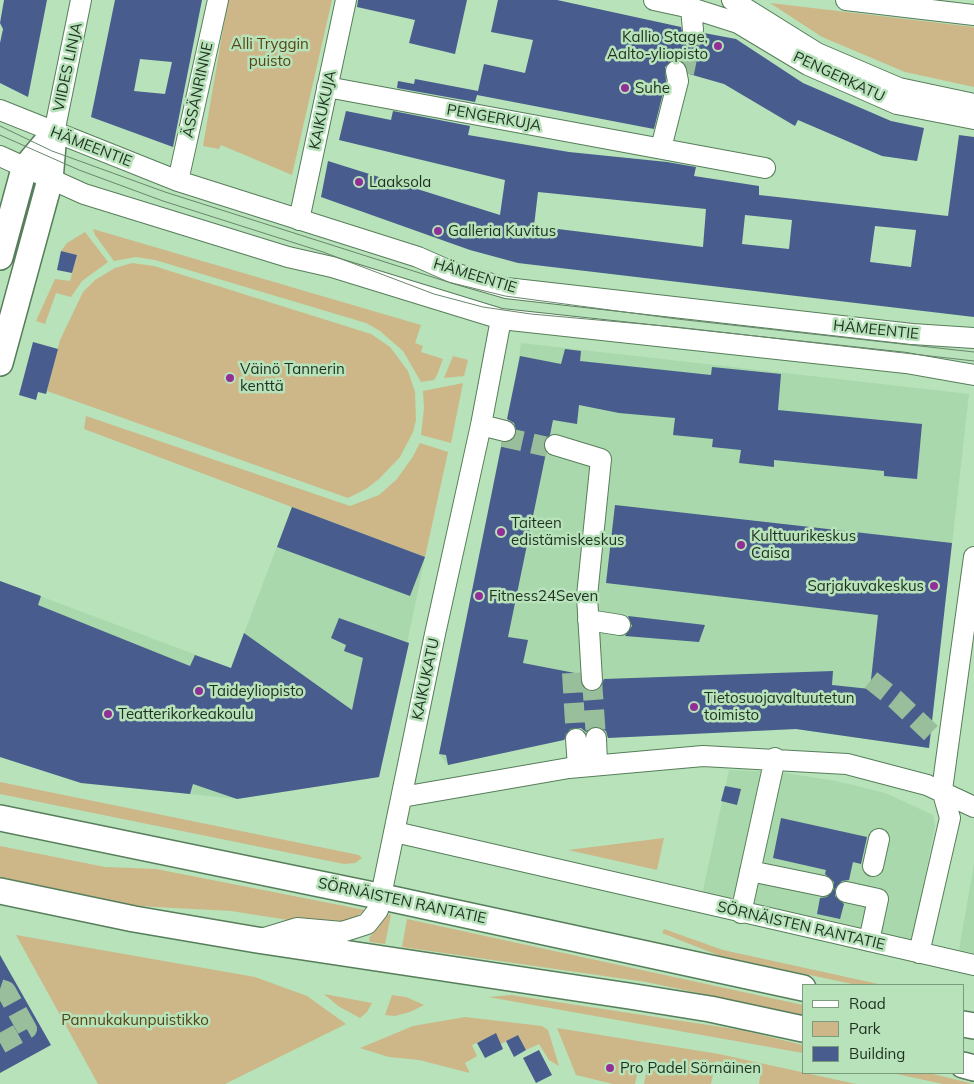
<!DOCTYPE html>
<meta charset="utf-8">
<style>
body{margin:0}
#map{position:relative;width:974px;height:1084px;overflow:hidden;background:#b7e2ba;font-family:Mulish,sans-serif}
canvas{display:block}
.legend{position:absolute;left:802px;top:984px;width:162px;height:90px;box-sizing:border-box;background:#b7e2ba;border:1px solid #7a9b7c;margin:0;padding:6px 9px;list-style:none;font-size:15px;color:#1f3020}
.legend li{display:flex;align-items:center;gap:10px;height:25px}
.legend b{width:25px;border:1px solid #7a9b7c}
</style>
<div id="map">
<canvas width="974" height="1084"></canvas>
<ul class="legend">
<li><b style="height:6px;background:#fff"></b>Road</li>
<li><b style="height:14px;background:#cdb788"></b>Park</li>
<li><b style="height:14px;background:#485c8d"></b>Building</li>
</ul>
</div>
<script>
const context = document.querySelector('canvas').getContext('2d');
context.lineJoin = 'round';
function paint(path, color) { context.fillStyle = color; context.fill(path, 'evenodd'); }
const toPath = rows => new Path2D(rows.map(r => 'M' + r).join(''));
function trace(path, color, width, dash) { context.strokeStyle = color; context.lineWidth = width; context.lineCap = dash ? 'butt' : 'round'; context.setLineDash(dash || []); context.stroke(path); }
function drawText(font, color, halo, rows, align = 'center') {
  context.font = font + ' Mulish,sans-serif'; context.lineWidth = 5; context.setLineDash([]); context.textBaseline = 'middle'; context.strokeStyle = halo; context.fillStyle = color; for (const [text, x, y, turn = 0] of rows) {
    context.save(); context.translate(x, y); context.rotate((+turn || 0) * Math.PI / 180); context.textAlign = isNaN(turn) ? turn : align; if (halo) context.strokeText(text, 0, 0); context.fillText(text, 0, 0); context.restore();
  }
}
paint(toPath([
 [521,343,969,394,929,748,796,729,557,740,448,765,439,754,515,385],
 [292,507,425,557,379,777,238,799,81,783,0,757,0,581,231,668],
 [729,770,779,772,836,781,885,793,933,815,935,826,912,941,702,895],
 [974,864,974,953,959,950]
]), '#a8d8ab');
paint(toPath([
 [228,0,332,0,292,175,221,145,219,149,203,146],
 [770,3,974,27,974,87,905,72,822,37],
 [93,229,421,325,415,343,423,346,421,352,443,359,437,375,434,380,421,382,403,351,380,331,366,323,155,260,136,257,114,261,95,235],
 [85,232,108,262,82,281,71,297,56,293,45,324,36,321,55,279,70,281,77,255,61,251,67,243],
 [132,263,154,266,371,334,390,347,408,371,415,392,416,420,413,432,400,457,379,479,366,489,348,498,47,391,60,340,83,292,95,280,115,268],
 [453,356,468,360,464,376,444,378],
 [463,383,451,443,421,435,424,408,423,391],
 [86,416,350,506,379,495,396,480,412,458,420,443,448,452,425,557,84,429],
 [0,782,359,855,362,858,355,863,344,864,0,794],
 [664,838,657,870,568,850],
 [0,846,105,867,156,869,365,910,349,922,320,925,231,911,137,906,91,898,0,880],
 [389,914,391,915,385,944,370,942,369,938],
 [407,919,803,1005,803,1015,646,982,402,947],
 [664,929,723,950,883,985,857,985,720,956,662,933],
 [16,935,255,977,307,996,346,1024,225,1084,98,1084],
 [324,994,372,1003,367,1012,360,1018,338,1006],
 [392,995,406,997,424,1005,410,1012,395,1016,385,1015],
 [511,995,741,1030,803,1045,803,1053,488,997],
 [465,1017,542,1026,548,1030,559,1066,549,1060,539,1044,526,1050,518,1035,501,1044,495,1034,472,1045,477,1056,465,1063,470,1073,419,1060,389,1057,360,1048,413,1026],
 [557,1028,719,1054,856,1084,759,1084,761,1070,716,1061,711,1084,644,1084,648,1063,641,1060,635,1084,613,1084,576,1075],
 [892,1073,929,1073,974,1084,943,1084]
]), '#cdb788');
paint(toPath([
 [4,0,47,0,28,97,0,83,0,43,3,29,0,23],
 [115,0,202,0,173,147,91,117],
 [140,59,172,62,165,94,134,91],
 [358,0,467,0,455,54,409,43,415,20,357,7],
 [498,0,557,0,681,27,683,36,688,41,699,40,704,33,736,39,803,83,891,121,924,128,917,161,882,156,798,120,795,126,724,84,689,74,685,64,679,60,673,60,665,67,666,81,654,129,477,95,475,102,397,88,398,81,414,84,415,79,478,91,484,64,525,73,533,40,491,32],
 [346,111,391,120,393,111,470,126,468,135,569,152,667,162,696,167,694,176,759,186,759,195,948,216,959,135,974,137,974,317,518,263,470,250,321,197,328,161,500,215,505,180,339,140],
 [538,192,706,209,703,247,534,226],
 [745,215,792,220,789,249,742,244],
 [875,226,916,230,911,267,870,262],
 [61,251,77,255,72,273,57,270],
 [33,342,58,349,46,394,38,392,36,400,19,395],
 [565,349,581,351,580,361,711,375,712,367,781,374,778,410,922,424,917,479,884,476,884,471,774,460,774,467,739,463,741,450,712,447,713,439,673,435,675,418,619,413,579,405,577,424,553,420,550,435,544,442,546,453,508,637,528,640,523,663,580,674,582,687,592,692,599,690,604,679,833,671,832,685,870,689,878,615,606,583,615,505,952,543,929,748,796,729,608,738,606,731,596,726,586,732,581,728,570,729,564,740,448,765,446,755,439,754,502,442,513,440,517,433,514,423,507,419,520,356,561,364],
 [292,507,425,557,410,596,277,547],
 [0,581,41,596,38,605,190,666,195,655,231,668,244,633,352,710,363,658,344,651,346,645,331,638,339,618,409,643,379,777,237,799,193,784,190,794,81,783,0,757],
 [628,616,705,625,699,642,625,636,632,626],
 [725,786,741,789,737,805,721,801],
 [781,818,867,837,861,864,853,862,849,880,842,881,835,889,835,896,844,904,840,919,817,914,820,898,827,897,834,889,834,882,825,874,826,870,773,858],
 [0,955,51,1045,0,1073],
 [496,1033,503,1049,485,1058,477,1043],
 [518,1035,526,1050,514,1057,506,1041],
 [539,1050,552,1075,536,1083,523,1058]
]), '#485c8d');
trace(toPath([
 [684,73,693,30],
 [503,437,548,447],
 [572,673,576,739],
 [592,680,596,738],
 [871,680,895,699,931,733],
 [0,989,6,991,27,1029,0,1044]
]), '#99be9b', 20, [20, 10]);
const minor = toPath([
 [654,0,691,8,738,23,808,65,897,104,974,119],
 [732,0,817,53,899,88,974,104],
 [846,0,974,15],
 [691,8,693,30],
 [327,87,765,168],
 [0,110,178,181,418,257,454,273,506,288,912,334,974,338],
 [54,133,81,0],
 [661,148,678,81,676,71],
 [0,156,84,194,288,257,332,267,501,319,906,363,974,375],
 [178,181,218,0],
 [299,220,346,0],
 [481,425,505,431],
 [555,445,601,459,587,596,592,680],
 [588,620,620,625],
 [596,738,597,765],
 [576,739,578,767],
 [402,797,569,768,703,756,847,764,927,785,974,807],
 [395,832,974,965],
 [873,866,879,839],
 [750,871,823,886],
 [846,892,878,899,869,941],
 [741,913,775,758],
 [261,939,297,928,342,932,367,924,378,910,435,634,481,425,501,319],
 [919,953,950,818,942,790,974,557]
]);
const major = toPath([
 [0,257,24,169,54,133],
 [0,363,50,180,54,133],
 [0,818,383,897,803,988],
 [0,891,134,919,257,940,629,996,710,1009,803,1029],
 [963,1024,974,1026],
 [963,1065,974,1068]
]);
trace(minor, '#577e5a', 22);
trace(major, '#577e5a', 28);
trace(minor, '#fff', 20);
trace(major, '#fff', 25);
trace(toPath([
 [0,126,52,151,165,192,448,282,505,296,677,319,974,352],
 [0,135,79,170,163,201,323,252,434,294,483,307,531,314,676,327,974,361]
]), '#69866b', 1);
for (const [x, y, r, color] of [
 [718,46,5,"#922f96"],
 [625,88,5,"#922f96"],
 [359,182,5,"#922f96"],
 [438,231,5,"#922f96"],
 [230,378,5,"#922f96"],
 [501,532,5,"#922f96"],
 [741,545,5,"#922f96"],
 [934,586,5,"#922f96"],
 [479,596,5,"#922f96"],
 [199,691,5,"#922f96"],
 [694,707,5,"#922f96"],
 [108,714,5,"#922f96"],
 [610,1068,5,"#922f96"]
]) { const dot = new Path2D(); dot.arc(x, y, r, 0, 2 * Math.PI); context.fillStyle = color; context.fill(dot); trace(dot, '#b7e2ba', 2); }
drawText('15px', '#1f3020', '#b7e2ba', [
 ["Kallio Stage,",708,37,"right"],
 ["Aalto-yliopisto",708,54,"right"],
 ["Suhe",635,88],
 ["Laaksola",369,182],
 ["Galleria Kuvitus",448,231],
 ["Väinö Tannerin",240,369],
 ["kenttä",240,386],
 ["Taiteen",511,523],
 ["edistämiskeskus",511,540],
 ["Kulttuurikeskus",751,536],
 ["Caisa",751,553],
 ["Sarjakuvakeskus",924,586,"right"],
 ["Fitness24Seven",489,596],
 ["Taideyliopisto",209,691],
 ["Tietosuojavaltuutetun",704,698],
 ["toimisto",704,715],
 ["Teatterikorkeakoulu",118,714],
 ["Pro Padel Sörnäinen",620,1068]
], 'left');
drawText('15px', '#584515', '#b7e2ba', [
 ["Alli Tryggin",270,44],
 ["puisto",270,61],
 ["Pannukakunpuistikko",135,1020]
]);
drawText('15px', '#1f3020', '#b7e2ba', [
 ["VIIDES LINJA",68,67,-78],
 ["PENGERKATU",839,77,25],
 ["ÄSSÄNRINNE",198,90,-78],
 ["KAIKUKUJA",323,110,-78],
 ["PENGERKUJA",494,118,10],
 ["HÄMEENTIE",91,147,21],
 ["HÄMEENTIE",475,276,17],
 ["HÄMEENTIE",876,330,6],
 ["KAIKUKATU",426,679,-78],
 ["SÖRNÄISTEN RANTATIE",402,901,12],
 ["SÖRNÄISTEN RANTATIE",801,926,13]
]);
</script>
